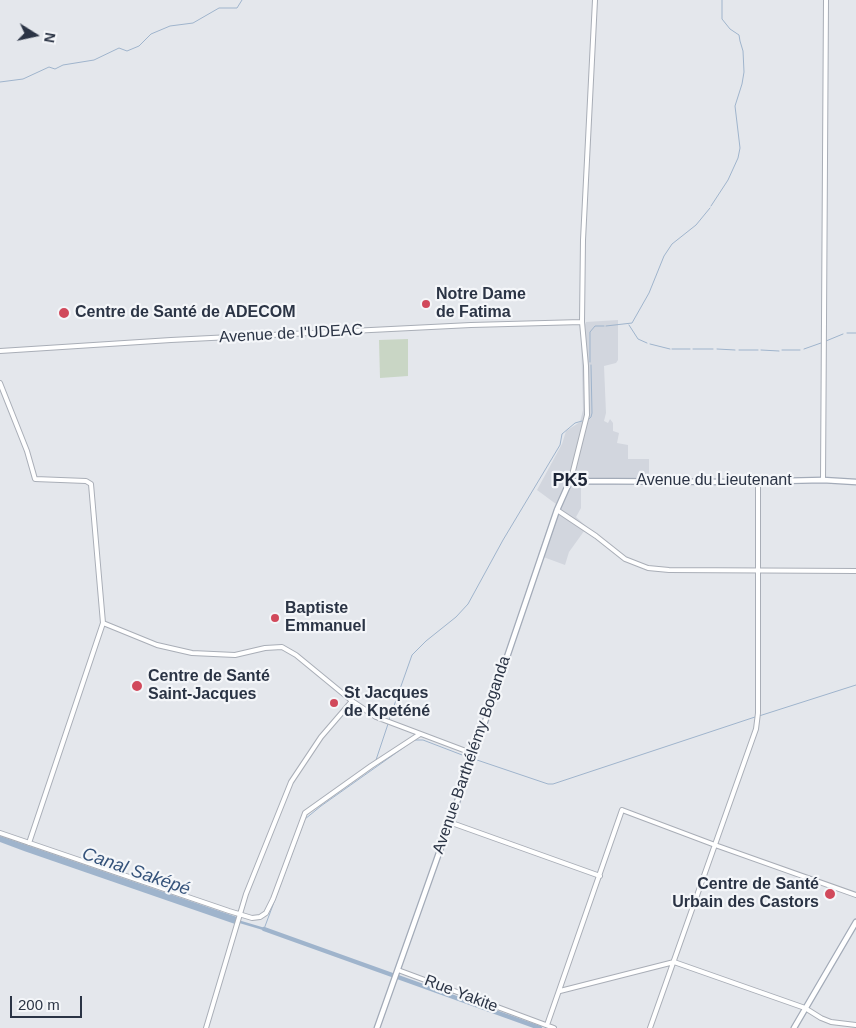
<!DOCTYPE html>
<meta charset="utf-8">
<style>
body{margin:0}
#map{position:relative;width:856px;height:1028px;overflow:hidden;background:#e4e7ec;font-family:Arial,sans-serif}
canvas{display:block}
.north{position:absolute;left:10px;top:10px;width:50px;height:50px;-webkit-text-stroke:4px #f4f6f9;paint-order:stroke;rotate:100deg;font-size:14px;font-weight:700;line-height:20px;text-align:center;color:#2b3445}
.north::after{content:'';display:block;margin:auto;width:18px;height:22px;background:#2b3445;clip-path:polygon(50% 0,100% 100%,50% 72%,0 100%)}
.scale{position:absolute;left:10px;top:996px;width:72px;height:22px;box-sizing:border-box;border:2px solid #2b3445;border-top:0;padding-left:6px;font-size:15px;line-height:18px;white-space:nowrap;color:#2b3445;-webkit-text-stroke:4px #f4f6f9;paint-order:stroke}
</style>
<div id="map">
<canvas width="856" height="1028"></canvas>
<div class="north">N</div>
<div class="scale">200 m</div>
</div>
<script>
const context = document.querySelector('canvas').getContext('2d');
context.lineJoin = 'round';
function paint(path, color) { context.fillStyle = color; context.fill(path, 'evenodd'); }
const toPath = rows => new Path2D(rows.map(r => 'M' + r).join(''));
function trace(path, color, width, dash) { context.strokeStyle = color; context.lineWidth = width; context.lineCap = dash ? 'butt' : 'round'; context.setLineDash(dash || []); context.stroke(path); }
function drawText(font, color, halo, rows, align = 'center') {
  context.font = font + ' Arial,sans-serif'; context.lineWidth = 4.5; context.setLineDash([]); context.textBaseline = 'middle'; context.strokeStyle = halo; context.fillStyle = color; for (const [text, x, y, turn = 0] of rows) {
    context.save(); context.translate(x, y); context.rotate((+turn || 0) * Math.PI / 180); context.textAlign = isNaN(turn) ? turn : align; if (halo) context.strokeText(text, 0, 0); context.fillText(text, 0, 0); context.restore();
  }
}
paint(toPath([
 [618,320,618,360,616,363,604,366,606,413,604,421,608,423,610,419,613,423,613,431,619,433,617,443,628,445,628,459,649,459,649,484,581,485,581,508,576,517,587,527,569,552,565,565,538,555,556,504,537,490,562,444,566,431,580,422,583,410,581,335,586,322]
]), '#d2d6de');
paint(toPath([
 [408,339,408,376,380,378,379,340]
]), '#c9d6c5');
paint(toPath([
 [0,836,237,917,235,924,24,851,0,842]
]), '#9fb4cc');
trace(toPath([
 [0,82,23,79,49,67,55,69,63,65,94,60,119,48,127,51,139,46,151,34,170,26,193,23,219,8,237,8,242,0],
 [711,206,728,180,738,158,740,148,735,106,742,84,744,72,743,51,740,41,739,35,730,29,722,19,722,0],
 [629,325,638,339,647,343],
 [606,326,632,323,649,293,664,256,672,244,696,225,710,208],
 [847,333,856,333],
 [826,341,843,334],
 [650,344,670,349],
 [672,349,690,349],
 [693,349,713,349],
 [717,349,735,350],
 [804,349,821,343],
 [739,350,758,350],
 [761,350,779,351],
 [782,350,800,350],
 [590,362,590,332,595,326,604,326],
 [589,419,591,417,592,413,591,365],
 [759,716,856,685],
 [389,720,412,655,426,641,456,617,468,604,503,540,560,445,562,434,575,423,582,421],
 [415,740,423,740,470,758],
 [474,759,548,784,553,784,755,717],
 [376,760,388,724],
 [264,929,305,819,321,806,410,743]
]), '#9fb4cc', 1);
trace(toPath([
 [237,921,264,929]
]), '#9fb4cc', 2.5);
trace(toPath([
 [264,929,540,1028]
]), '#9fb4cc', 4.5);
const secondary = toPath([
 [0,351,171,340,471,325,582,322],
 [0,383,27,451,35,479,86,481,91,484,103,623,29,843],
 [571,479,587,415,586,366,582,322,583,240,595,0],
 [823,480,826,0],
 [557,510,596,536,625,559,648,568,669,570,856,571],
 [103,623,157,645,192,653,235,655,265,648,282,647,296,655,352,701,376,717,474,754],
 [449,822,600,876],
 [0,833,229,911,252,918,260,917,266,913,273,899,305,813,371,766,420,734],
 [398,970,554,1028],
 [560,991,674,962,805,1008,821,1018,831,1022,856,1025],
 [547,1025,622,810,715,845,856,895],
 [206,1028,246,894,291,782,321,737,352,701],
 [650,1028,756,729,758,713,758,481]
]);
const primary = toPath([
 [573,481,736,482,823,480,856,482],
 [377,1028,474,754,557,510,569,483,568,480,571,479,572,482,569,483],
 [794,1028,856,922]
]);
trace(secondary, '#a9aeb7', 6);
trace(primary, '#a3abb8', 7);
trace(secondary, '#fff', 4);
trace(primary, '#fff', 4.5);
for (const [x, y, r, color] of [
 [426,304,5,"#d1495b"],
 [64,313,6,"#d1495b"],
 [275,618,5,"#d1495b"],
 [137,686,6,"#d1495b"],
 [334,703,5,"#d1495b"],
 [830,894,6,"#d1495b"]
]) { const dot = new Path2D(); dot.arc(x, y, r, 0, 2 * Math.PI); context.fillStyle = color; context.fill(dot); trace(dot, '#f4f6f9', 2); }
drawText('bold 16px', '#2b3445', '#f4f6f9', [
 ["Notre Dame",436,295],
 ["de Fatima",436,313],
 ["Centre de Santé de ADECOM",75,313],
 ["Baptiste",285,609],
 ["Emmanuel",285,627],
 ["Centre de Santé",148,677],
 ["Saint-Jacques",148,695],
 ["St Jacques",344,694],
 ["de Kpeténé",344,712],
 ["Centre de Santé",819,885,"right"],
 ["Urbain des Castors",819,903,"right"]
], 'left');
drawText('16px', '#2b3445', '#f4f6f9', [
 ["Avenue de I'UDEAC",291,334,-3],
 ["Avenue du Lieutenant",714,481],
 ["Avenue Barthélémy Boganda",472,755,-71],
 ["Rue Yakite",461,994,21]
]);
drawText('bold 18px', '#1d2536', '#f4f6f9', [
 ["PK5",570,481]
]);
drawText('italic 18px', '#34527a', '#f4f6f9', [
 ["Canal Saképé",136,872,19]
]);
</script>
